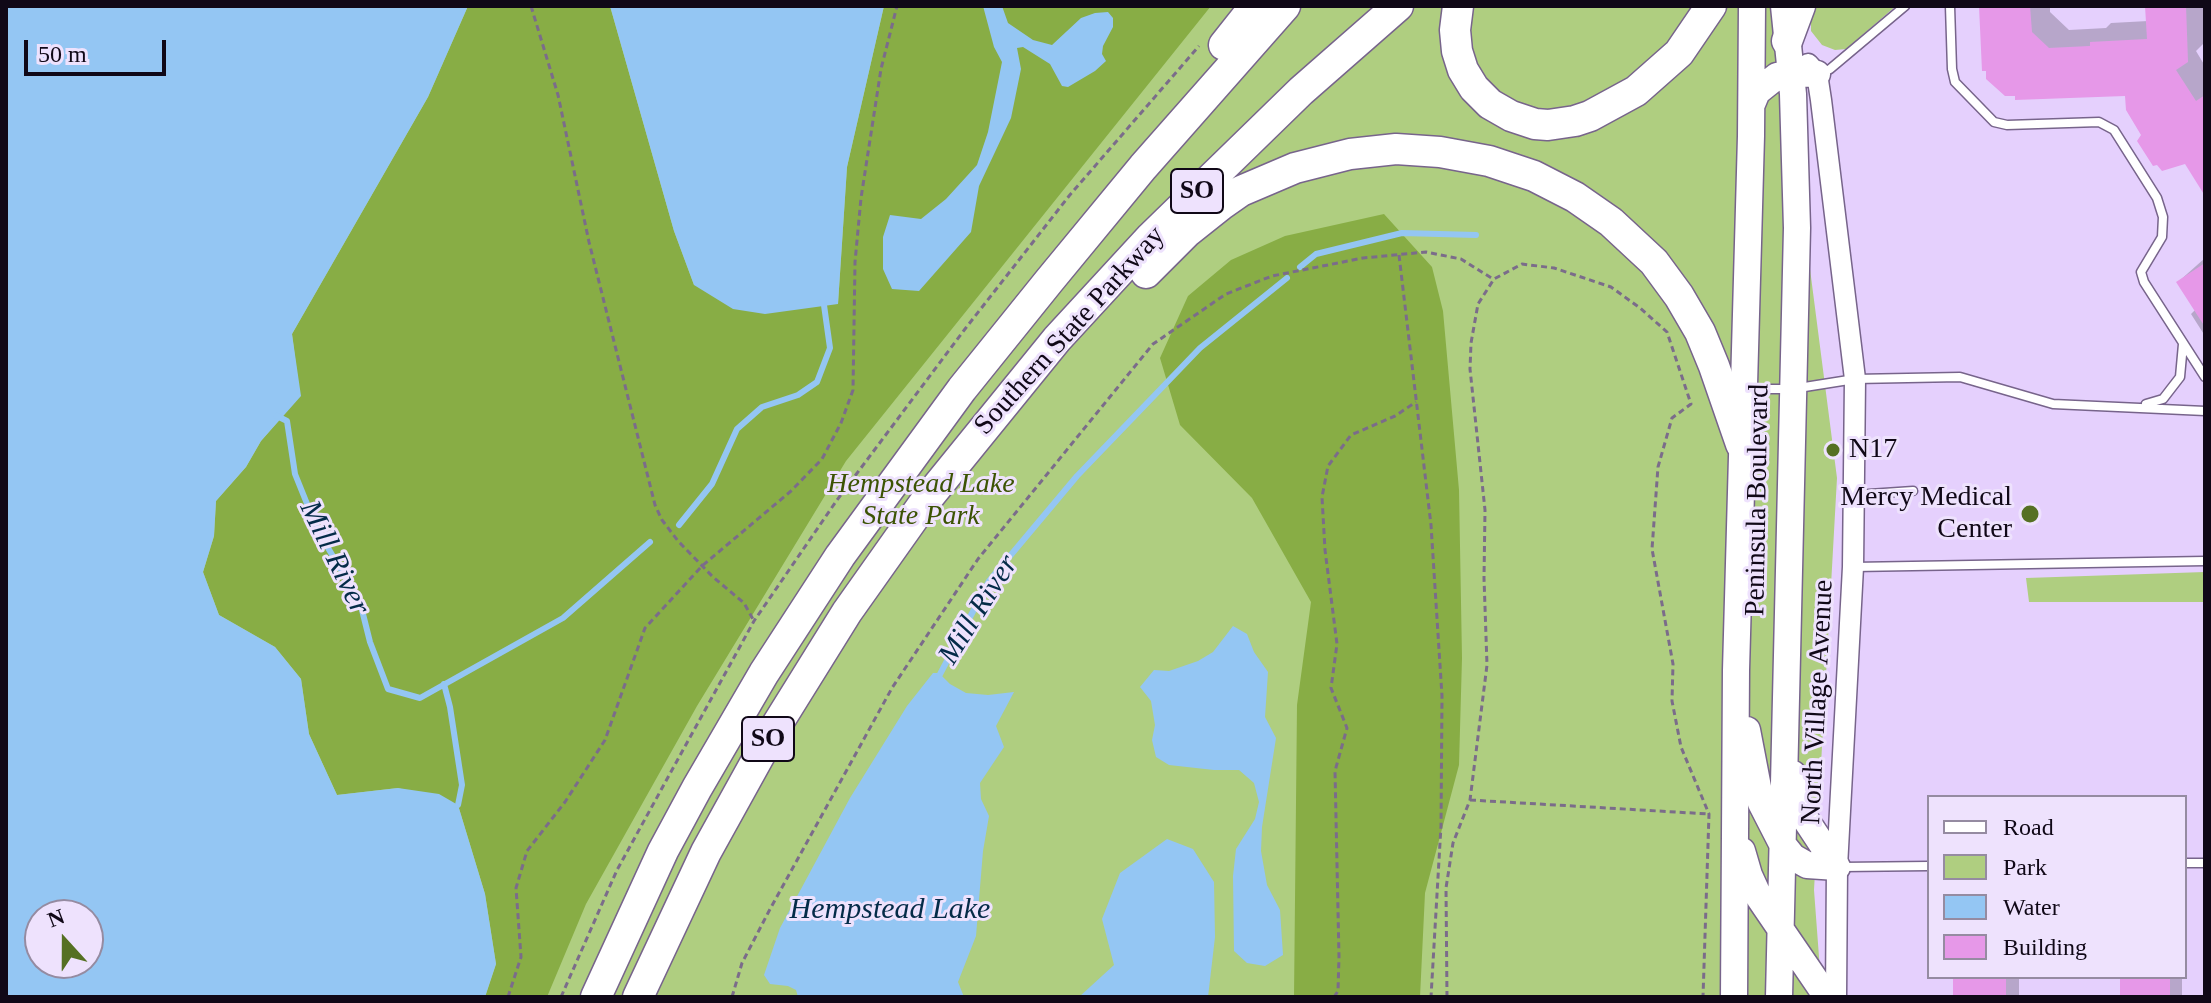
<!DOCTYPE html>
<style>
body{margin:0}
#map{position:relative;width:2211px;height:1003px;overflow:hidden;background:#e5d0fd;font-family:Georgia,serif}
canvas{display:block}
.frame{position:absolute;inset:0;border:8px solid #100817;pointer-events:none}
.legend{position:absolute;left:1927px;top:795px;width:260px;height:184px;box-sizing:border-box;background:#eee2fd;border:2px solid #958ba1;margin:0;padding:10px 14px;list-style:none;font-size:24px;color:#100817}
.legend li{display:flex;align-items:center;gap:16px;height:40px}
.legend b{width:40px;border:2px solid #958ba1}
.north{position:absolute;left:24px;top:899px;width:80px;height:80px;box-sizing:border-box;background:#eee2fd;border:2px solid #958ba1;border-radius:50%;rotate:339deg;font-size:22px;font-weight:700;line-height:32px;text-align:center;color:#100817}
.north::after{content:'';display:block;margin:auto;width:28px;height:36px;background:#557023;clip-path:polygon(50% 0,100% 100%,50% 72%,0 100%)}
.scale{position:absolute;left:24px;top:40px;width:142px;height:36px;box-sizing:border-box;border:4px solid #100817;border-top:0;padding-left:10px;font-size:24px;line-height:28px;white-space:nowrap;color:#100817;-webkit-text-stroke:6px #eee2fd;paint-order:stroke}
</style>
<div id="map">
<canvas width="2211" height="1003"></canvas>
<div class="frame"></div>
<ul class="legend">
<li><b style="height:10px;background:#fff"></b>Road</li>
<li><b style="height:22px;background:#afce80"></b>Park</li>
<li><b style="height:22px;background:#94c6f3"></b>Water</li>
<li><b style="height:22px;background:#e698e8"></b>Building</li>
</ul>
<div class="north">N</div>
<div class="scale">50 m</div>
</div>
<script>
const context = document.querySelector('canvas').getContext('2d');
context.lineJoin = 'round';
function paint(path, color) { context.fillStyle = color; context.fill(path, 'evenodd'); }
const toPath = rows => new Path2D(rows.map(r => 'M' + r).join(''));
function trace(path, color, width, dash) { context.strokeStyle = color; context.lineWidth = width; context.lineCap = dash ? 'butt' : 'round'; context.setLineDash(dash || []); context.stroke(path); }
function drawText(font, color, halo, rows, align = 'center') {
  context.font = font + ' Georgia,serif'; context.lineWidth = 6; context.setLineDash([]); context.textBaseline = 'middle'; context.strokeStyle = halo; context.fillStyle = color; for (const [text, x, y, turn = 0] of rows) {
    context.save(); context.translate(x, y); context.rotate((+turn || 0) * Math.PI / 180); context.textAlign = isNaN(turn) ? turn : align; if (halo) context.strokeText(text, 0, 0); context.fillText(text, 0, 0); context.restore();
  }
}
paint(toPath([
 [6,6,1776,6,1837,478,1814,890,1822,997,6,997],
 [40,915,88,915,88,963,40,963],
 [1811,6,1896,6,1846,49,1835,50,1822,45,1811,31],
 [2205,572,2205,602,2029,602,2026,578]
]), '#afce80');
paint(toPath([
 [468,6,610,6,674,231,694,285,838,304,847,167,884,6,1211,6,846,461,697,706,586,904,547,997,485,997,496,964,485,894,458,805,398,788,337,795,309,734,301,679,275,647,219,615,203,572,214,536,216,501,246,467,261,441,300,396,292,334,428,97],
 [1384,214,1432,267,1443,311,1459,490,1462,658,1459,765,1425,893,1420,997,1294,997,1297,705,1311,602,1252,498,1180,425,1160,358,1188,296,1231,260,1285,236]
]), '#88ad45');
paint(toPath([
 [6,6,468,6,428,97,292,334,301,396,261,441,246,467,216,501,214,536,203,572,219,615,275,647,301,679,309,734,337,795,398,788,439,794,458,805,485,894,496,964,485,997,6,997],
 [88,915,88,963,40,963,40,915],
 [610,6,884,6,847,167,838,304,765,314,733,309,694,285,674,231],
 [983,6,1002,6,1008,23,1033,40,1052,45,1081,18,1095,13,1108,12,1113,18,1113,27,1103,46,1102,54,1106,61,1095,71,1068,87,1062,86,1050,64,1023,47,1017,48,1021,69,1011,118,979,186,971,232,919,291,892,289,883,269,883,237,890,215,921,219,946,199,977,165,988,132,1002,62,994,47],
 [1233,626,1247,634,1254,652,1268,672,1265,717,1276,738,1262,827,1261,851,1267,885,1280,910,1283,955,1265,966,1247,963,1234,951,1233,876,1236,849,1255,819,1259,802,1254,783,1239,770,1214,770,1169,765,1156,757,1152,740,1155,725,1151,701,1140,687,1154,670,1169,671,1198,661,1213,652],
 [933,673,939,673,950,684,966,693,988,695,1014,692,996,726,1004,747,980,783,981,799,989,816,983,851,976,936,958,982,964,997,798,997,796,990,788,986,770,984,764,975,780,928,850,798,907,706],
 [1167,839,1193,849,1214,882,1215,937,1208,997,1079,997,1114,965,1102,919,1120,873]
]), '#94c6f3');
paint(toPath([
 [1981,6,2050,6,2050,12,2069,30,2106,28,2111,23,2148,21,2147,6,2205,6,2205,42,2196,51,2205,66,2205,192,2186,162,2143,135,2127,93,2017,94],
 [2205,258,2205,336,2191,314,2196,309,2178,282],
 [1955,977,2019,977,2019,997,1955,997],
 [2122,977,2182,977,2182,997,2122,997]
]), '#0003');
trace(toPath([
 [1300,267,1316,254,1402,233,1476,235],
 [277,416,287,421,295,474,318,531,360,602,370,642,388,689,420,698,563,618,650,542],
 [679,525,712,484,737,429,762,407,798,395,817,382,830,348,823,298],
 [938,678,989,581,1077,476,1200,348,1287,278],
 [444,684,450,707,462,785,458,805]
]), '#94c6f3', 6);
paint(toPath([
 [1979,6,2030,6,2032,32,2049,48,2090,46,2090,42,2147,39,2145,6,2186,6,2188,62,2176,70,2196,101,2205,95,2205,196,2185,164,2162,171,2157,165,2153,166,2137,141,2141,135,2126,110,2125,96,2015,100,2015,96,2005,96,1986,79,1986,71,1982,71],
 [2205,263,2205,327,2176,282],
 [1953,977,2006,977,2006,997,1953,997],
 [2120,977,2170,977,2170,997,2120,997]
]), '#e698e8');
const service = toPath([
 [1950,6,1952,69,1955,82,1994,122,2007,125,2099,122,2114,130,2157,198,2163,217,2162,237,2141,272,2144,282,2205,377],
 [1822,73,1830,69,1905,6],
 [1748,389,1792,389,1855,379,1960,377,2053,404,2205,411],
 [2146,404,2163,399,2180,377,2183,344],
 [1854,495,1913,491],
 [1854,567,2205,561],
 [2185,863,2205,863],
 [1842,867,1929,866]
]);
const tertiary = toPath([
 [1808,64,1817,74,1821,100,1855,379,1853,567,1837,867,1836,997]
]);
const primary = toPath([
 [1752,104,1757,92,1777,76,1791,73,1817,74],
 [1747,730,1761,803,1781,842,1793,857,1807,865,1837,867],
 [1793,774,1794,789,1802,814,1837,867],
 [1742,851,1749,875,1760,899,1827,997],
 [1734,997,1736,670,1751,136,1752,6],
 [1779,997,1797,228,1793,94,1784,6]
]);
const motorway = toPath([
 [1458,6,1455,30,1457,51,1463,70,1474,88,1490,104,1511,116,1535,124,1548,125,1575,121,1590,116,1636,91,1679,53,1711,6],
 [1787,41,1800,6],
 [1224,45,1255,6],
 [1146,273,1187,232,1221,205,1241,191,1295,168,1350,154,1396,149,1440,152,1489,161,1534,176,1575,197,1611,222,1654,262,1679,296,1700,332,1714,366,1741,444],
 [596,997,663,851,697,788,764,673,840,556,962,389,1049,281,1143,167,1285,6],
 [638,997,706,852,773,731,847,612,927,499,1057,339,1151,237,1301,91,1398,6]
]);
trace(service, '#77648b', 11);
trace(tertiary, '#77648b', 23);
trace(primary, '#77648b', 29);
trace(motorway, '#77648b', 33);
trace(toPath([
 [531,6,558,95,589,242,655,505,662,520,678,541,713,577,744,603,754,621],
 [1399,255,1431,525,1442,696,1441,826,1431,997],
 [1470,800,1709,814],
 [508,997,521,957,516,888,527,851,565,802,605,740,645,628,702,566,791,491,822,459,841,423,853,390,855,262,861,198,881,69,897,6],
 [561,997,617,870,754,621,837,500,965,329,1069,196,1199,46],
 [732,997,742,963,769,911,892,688,978,559,1153,344,1226,294,1272,276,1363,258,1426,252,1461,259,1493,279],
 [1334,997,1338,991,1339,957,1335,771,1347,728,1331,688,1337,644,1325,550,1322,497,1328,466,1351,435,1395,416,1416,402],
 [1447,997,1446,888,1453,843,1470,800,1487,665,1484,578,1485,510,1470,369,1471,343,1478,304,1494,279,1522,264,1554,268,1611,287,1640,308,1667,332,1691,404,1672,418,1658,467,1652,549,1673,664,1672,701,1681,747,1709,814,1703,997]
]), '#7b6c8a', 3, [6, 4]);
trace(service, '#fff', 8);
trace(tertiary, '#fff', 20);
trace(primary, '#fff', 26);
trace(motorway, '#fff', 30);
for (const [x, y, r, color] of [
 [1833,450,8,"#557023"],
 [2030,514,10,"#557023"]
]) { const dot = new Path2D(); dot.arc(x, y, r, 0, 2 * Math.PI); context.fillStyle = color; context.fill(dot); trace(dot, '#eee2fd', 3); }
for (const [x, y, w] of [
 [1197,191,52],
 [768,739,52]
]) { const box = new Path2D(); box.roundRect(x - w / 2, y - 22, w, 44, 6); context.fillStyle = '#eee2fd'; context.fill(box); trace(box, '#100817', 2); }
drawText('bold 26px', '#100817', null, [
 ["SO",1197,191],
 ["SO",768,739]
]);
drawText('28px', '#100817', '#eee2fd', [
 ["Southern State Parkway",1070,331,-48],
 ["Peninsula Boulevard",1758,500,-89],
 ["North Village Avenue",1818,702,-87]
]);
drawText('28px', '#100817', '#eee2fd', [
 ["N17",1849,450],
 ["Mercy Medical",2012,498,"right"],
 ["Center",2012,530,"right"]
], 'left');
drawText('italic 28px', '#3c5304', '#eee2fd', [
 ["Hempstead Lake",921,485],
 ["State Park",921,517]
]);
drawText('italic 30px', '#042b48', '#eee2fd', [
 ["Mill River",334,558,64],
 ["Mill River",979,610,-58],
 ["Hempstead Lake",890,910]
]);
</script>
